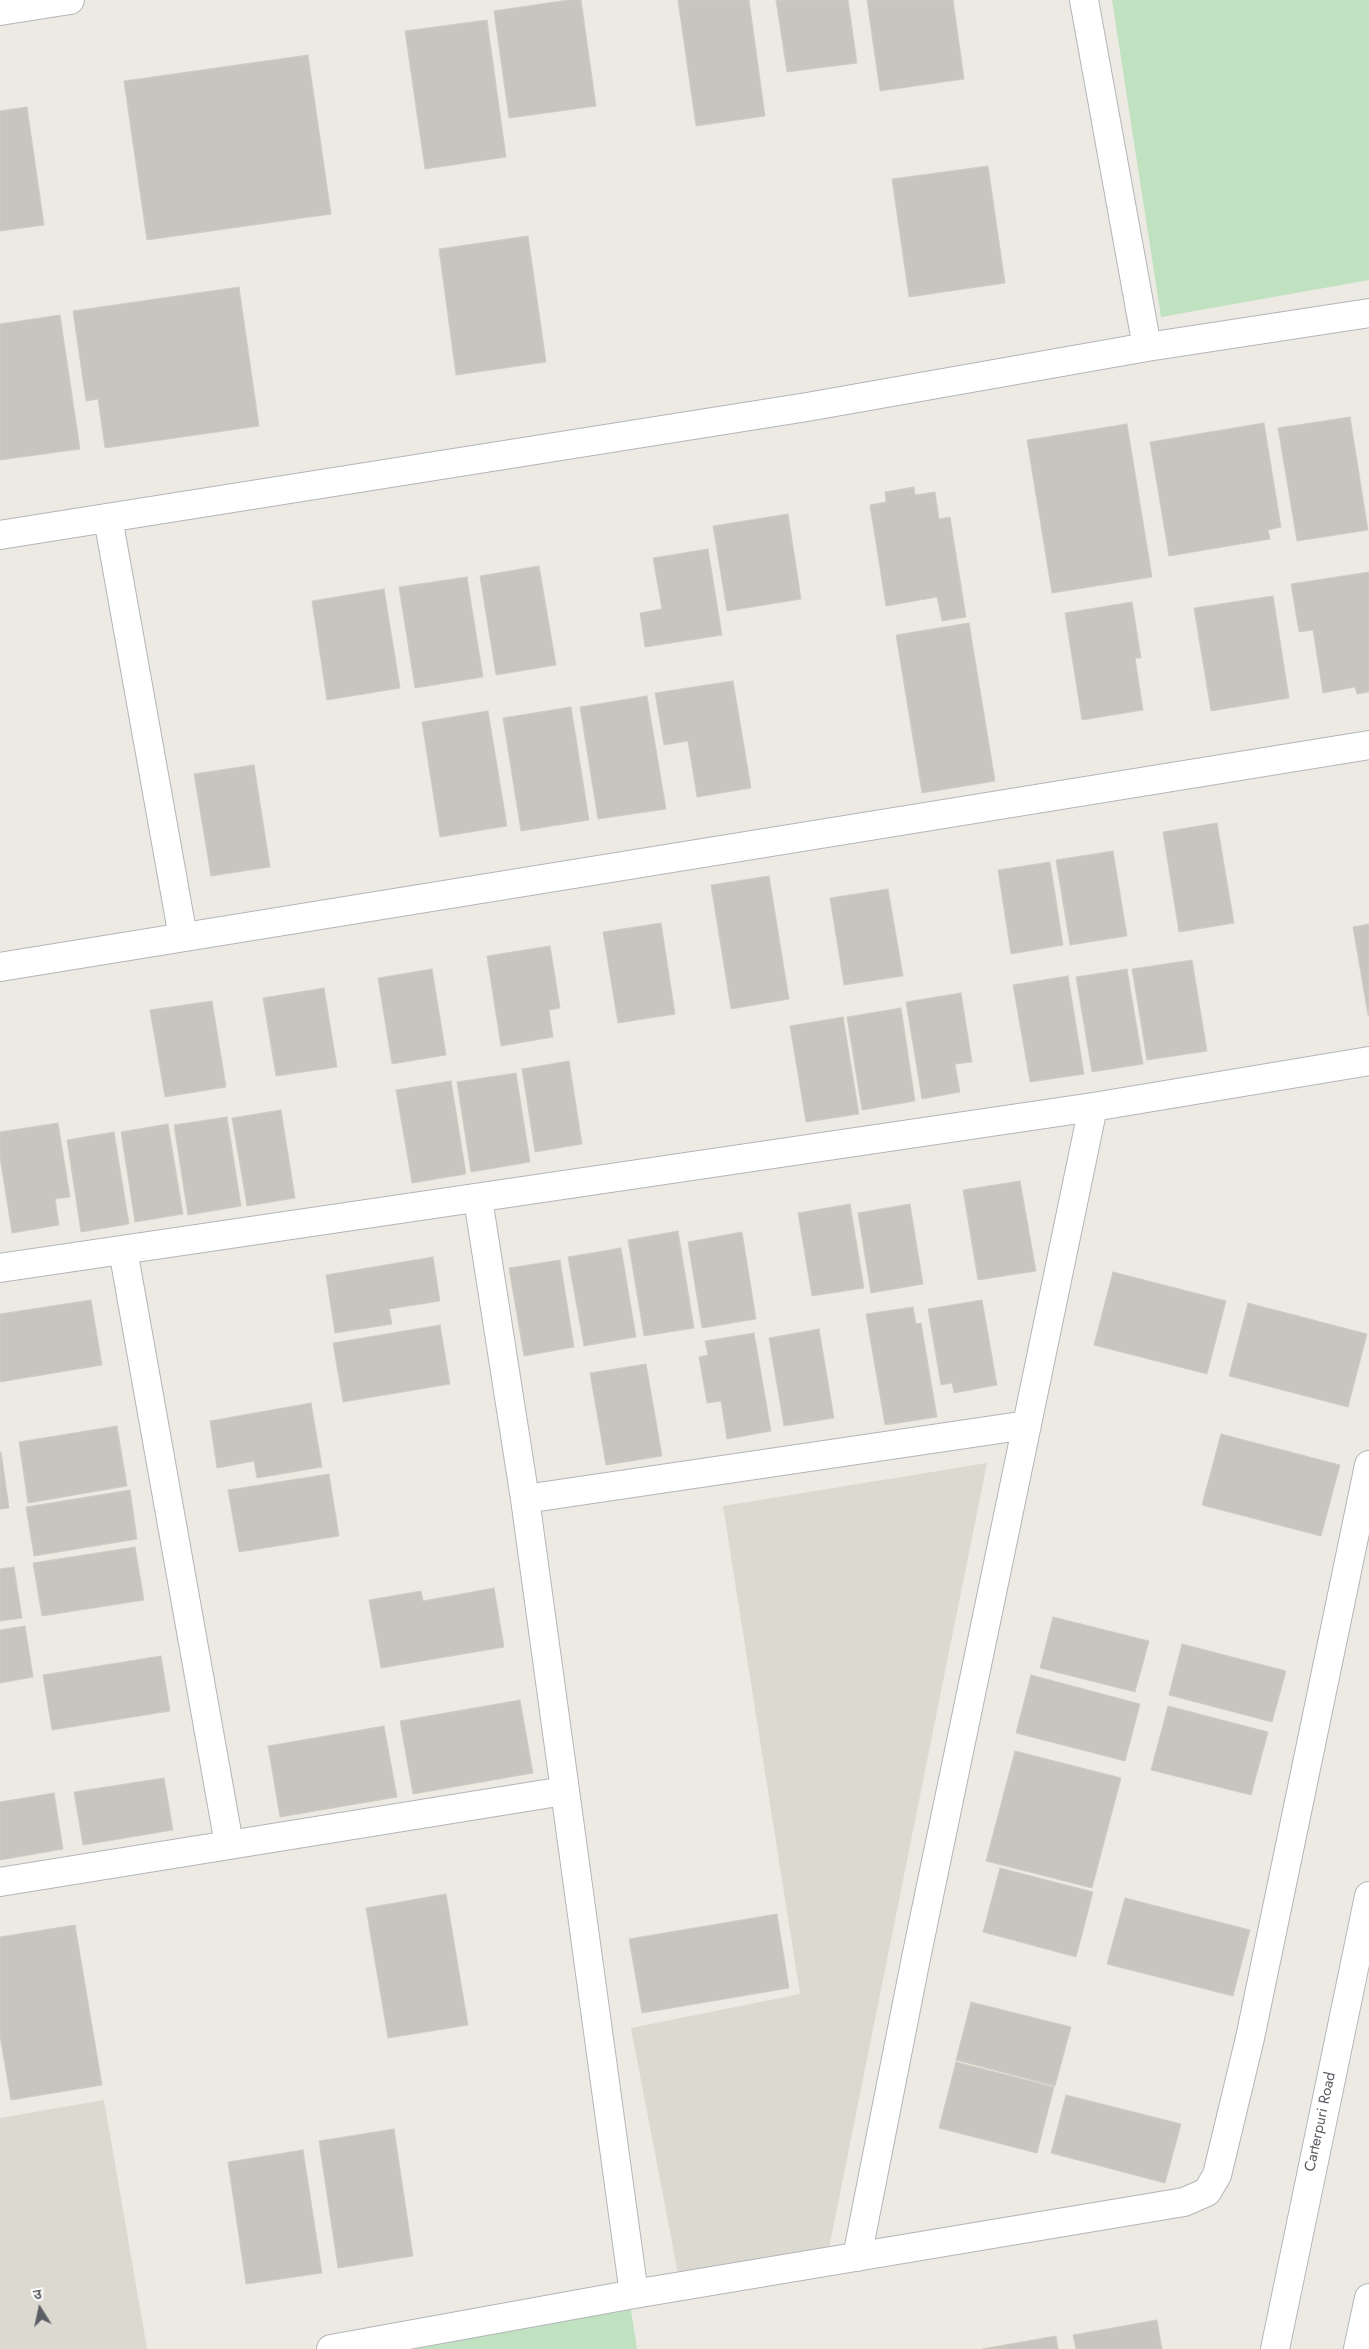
<!DOCTYPE html>
<meta charset="utf-8">
<style>
body{margin:0}
#map{position:relative;width:1369px;height:2349px;overflow:hidden;background:#eceae2;font-family:Jost,"Noto Sans Devanagari",sans-serif}
canvas{display:block}
.north{position:absolute;left:15px;top:2284px;width:50px;height:50px;-webkit-text-stroke:4px #fff;paint-order:stroke;rotate:350deg;font-size:14px;font-weight:700;line-height:20px;text-align:center;color:#5b5e62}
.north::after{content:'';display:block;margin:auto;width:18px;height:22px;background:#5b5e62;clip-path:polygon(50% 0,100% 100%,50% 72%,0 100%)}
</style>
<div id="map">
<canvas width="1369" height="2349"></canvas>
<div class="north">उ</div>
</div>
<script>
const context = document.querySelector('canvas').getContext('2d');
context.lineJoin = 'round';
function paint(path, color) { context.fillStyle = color; context.fill(path, 'evenodd'); }
const toPath = rows => new Path2D(rows.map(r => 'M' + r).join(''));
function trace(path, color, width, dash) { context.strokeStyle = color; context.lineWidth = width; context.lineCap = dash ? 'butt' : 'round'; context.setLineDash(dash || []); context.stroke(path); }
function drawText(font, color, halo, rows, align = 'center') {
  context.font = font + ' Jost,sans-serif'; context.lineWidth = 5; context.setLineDash([]); context.textBaseline = 'middle'; context.strokeStyle = halo; context.fillStyle = color; for (const [text, x, y, turn = 0] of rows) {
    context.save(); context.translate(x, y); context.rotate((+turn || 0) * Math.PI / 180); context.textAlign = isNaN(turn) ? turn : align; if (halo) context.strokeText(text, 0, 0); context.fillText(text, 0, 0); context.restore();
  }
}
paint(toPath([
 [987,1463,827,2258,679,2279,631,2028,800,1994,723,1506],
 [104,2100,147,2349,0,2349,0,2118]
]), '#dcd9d1');
paint(toPath([
 [1112,0,1369,0,1369,280,1161,317],
 [630,2304,637,2349,386,2349]
]), '#c1e2c1');
const building = toPath([
 [568,0,581,0,596,106,509,118,494,11,568,0],
 [678,0,749,0,765,116,696,126,678,0],
 [776,0,848,0,857,63,787,72,776,0],
 [867,0,953,0,964,79,880,91,867,0],
 [487,20,506,157,425,169,405,31,487,20],
 [308,55,331,214,147,240,124,81,308,55],
 [27,107,44,225,0,231,0,111,27,107],
 [988,166,1005,283,909,297,892,179,988,166],
 [528,236,546,362,456,375,439,249,528,236],
 [239,287,259,426,105,448,98,399,86,401,73,311,239,287],
 [60,315,80,449,0,460,0,324,60,315],
 [1350,417,1368,530,1297,541,1278,428,1350,417],
 [1264,423,1281,527,1268,530,1270,539,1169,556,1150,442,1264,423],
 [1127,424,1152,577,1052,593,1027,440,1127,424],
 [914,487,915,495,935,492,939,519,950,517,966,617,942,621,937,597,886,606,870,505,886,502,885,492,914,487],
 [788,514,801,599,727,611,713,526,788,514],
 [708,549,722,635,645,647,640,613,662,609,653,558,708,549],
 [539,566,556,665,496,675,480,576,539,566],
 [1369,572,1369,692,1357,694,1355,687,1323,693,1313,630,1299,632,1291,584,1369,572],
 [467,577,483,677,415,688,399,587,467,577],
 [384,589,400,688,327,700,312,601,384,589],
 [1273,596,1289,698,1211,711,1194,608,1273,596],
 [1132,602,1141,658,1135,658,1143,710,1082,720,1065,613,1132,602],
 [969,623,995,781,922,793,896,635,969,623],
 [733,681,751,788,697,797,688,741,664,745,655,693,733,681],
 [647,696,666,809,598,819,580,707,647,696],
 [571,707,589,820,521,831,503,718,571,707],
 [488,711,507,826,440,837,422,722,488,711],
 [254,765,270,867,211,876,194,774,254,765],
 [1217,823,1234,923,1179,932,1163,832,1217,823],
 [1113,851,1127,936,1070,945,1056,860,1113,851],
 [1050,862,1063,945,1011,954,998,870,1050,862],
 [769,876,789,999,731,1009,711,885,769,876],
 [888,889,903,976,844,985,830,898,888,889],
 [661,923,675,1014,618,1023,603,932,661,923],
 [1369,924,1369,1015,1368,1015,1353,927,1369,924],
 [550,946,560,1008,549,1010,553,1037,501,1046,487,956,550,946],
 [1192,960,1207,1051,1147,1060,1132,969,1192,960],
 [432,969,446,1055,392,1064,378,978,432,969],
 [1127,969,1143,1064,1092,1072,1076,977,1127,969],
 [1068,976,1084,1074,1030,1082,1013,985,1068,976],
 [324,988,337,1067,276,1076,263,998,324,988],
 [961,993,972,1062,955,1064,960,1092,922,1099,906,1002,961,993],
 [212,1001,226,1087,165,1097,150,1010,212,1001],
 [901,1008,915,1101,862,1110,847,1017,901,1008],
 [843,1017,859,1114,806,1122,790,1026,843,1017],
 [569,1061,582,1144,535,1152,522,1069,569,1061],
 [516,1073,530,1162,471,1172,457,1082,516,1073],
 [451,1081,466,1174,412,1183,396,1090,451,1081],
 [281,1110,295,1198,247,1206,232,1118,281,1110],
 [227,1117,241,1206,188,1215,174,1125,227,1117],
 [58,1123,70,1197,55,1199,59,1225,12,1233,0,1157,0,1132,58,1123],
 [168,1124,183,1214,135,1222,121,1132,168,1124],
 [114,1132,129,1224,81,1232,67,1140,114,1132],
 [1020,1181,1036,1271,978,1280,963,1190,1020,1181],
 [850,1204,864,1288,812,1296,798,1213,850,1204],
 [910,1204,923,1284,871,1293,858,1213,910,1204],
 [678,1231,694,1328,644,1336,628,1240,678,1231],
 [742,1232,756,1319,702,1328,688,1242,742,1232],
 [621,1248,636,1337,584,1346,568,1257,621,1248],
 [433,1257,440,1301,389,1309,392,1324,335,1333,326,1275,433,1257],
 [560,1260,574,1347,524,1356,509,1268,560,1260],
 [1113,1272,1226,1301,1207,1374,1094,1345,1113,1272],
 [91,1300,102,1365,0,1382,0,1314,91,1300],
 [982,1300,997,1385,954,1393,952,1383,941,1385,928,1309,982,1300],
 [1248,1303,1367,1334,1348,1407,1229,1376,1248,1303],
 [913,1307,916,1324,921,1323,937,1417,885,1425,866,1314,913,1307],
 [440,1325,450,1384,343,1402,333,1343,440,1325],
 [819,1329,834,1418,784,1426,769,1338,819,1329],
 [754,1333,771,1431,727,1439,721,1401,707,1403,699,1357,708,1355,705,1341,754,1333],
 [646,1364,662,1456,606,1465,590,1373,646,1364],
 [311,1403,322,1467,257,1478,254,1461,217,1468,210,1421,311,1403],
 [117,1426,127,1486,28,1503,19,1442,117,1426],
 [1221,1434,1340,1465,1321,1536,1202,1505,1221,1434],
 [1,1452,9,1508,0,1509,0,1453,1,1452],
 [329,1474,339,1536,239,1552,228,1490,329,1474],
 [130,1490,137,1539,34,1556,26,1507,130,1490],
 [135,1547,144,1600,42,1616,33,1563,135,1547],
 [14,1567,22,1618,0,1621,0,1569,14,1567],
 [494,1588,504,1647,381,1668,369,1600,421,1591,423,1601,494,1588],
 [1053,1617,1149,1641,1135,1692,1040,1668,1053,1617],
 [25,1626,33,1677,0,1683,0,1630,25,1626],
 [1182,1644,1286,1671,1272,1722,1169,1695,1182,1644],
 [161,1656,170,1711,52,1730,43,1675,161,1656],
 [1031,1675,1140,1704,1125,1761,1016,1733,1031,1675],
 [520,1700,533,1773,413,1794,400,1721,520,1700],
 [1168,1706,1268,1732,1251,1795,1151,1770,1168,1706],
 [384,1726,397,1797,280,1817,268,1746,384,1726],
 [1015,1751,1121,1778,1092,1888,986,1861,1015,1751],
 [164,1778,173,1830,83,1845,74,1792,164,1778],
 [54,1793,63,1849,0,1860,0,1802,54,1793],
 [1000,1868,1093,1892,1076,1957,983,1932,1000,1868],
 [446,1894,468,2025,388,2038,366,1908,446,1894],
 [1125,1898,1250,1930,1233,1996,1107,1964,1125,1898],
 [777,1914,789,1988,642,2013,629,1939,777,1914],
 [75,1925,102,2085,11,2100,0,2036,0,1937,75,1925],
 [971,2002,1071,2027,1055,2086,956,2060,971,2002],
 [956,2062,1054,2087,1037,2153,939,2128,956,2062],
 [1066,2095,1181,2124,1165,2183,1051,2153,1066,2095],
 [394,2129,413,2256,338,2268,319,2141,394,2129],
 [303,2150,322,2273,246,2284,228,2162,303,2150],
 [1157,2320,1162,2349,1076,2349,1073,2335,1157,2320],
 [1056,2336,1058,2349,982,2349,1056,2336]
]);
paint(building, '#c8c5c0');
trace(building, '#d0ccc1', 1);
const street = toPath([
 [1084,0,1147,347],
 [0,11,70,0],
 [108,518,183,937],
 [0,535,807,407,1147,347,1369,313],
 [0,967,1369,745],
 [478,1199,525,1499,634,2294],
 [123,1250,229,1844],
 [0,1268,1093,1107,1369,1061],
 [525,1499,1027,1425],
 [0,1882,564,1791],
 [857,2257,916,1958,1093,1107],
 [331,2349,634,2294,1184,2202,1207,2192,1217,2175,1250,2038,1369,1465]
]);
const secondary = toPath([
 [1275,2349,1369,1896],
 [1358,2349,1369,2298]
]);
trace(street, '#b3b5b9', 30);
trace(secondary, '#b4b7bc', 30);
trace(street, '#fff', 28);
trace(secondary, '#fff', 28);
drawText('15px', '#5b5e62', '#fff', [
 ["Carterpuri Road",1321,2122,-78]
]);
</script>
